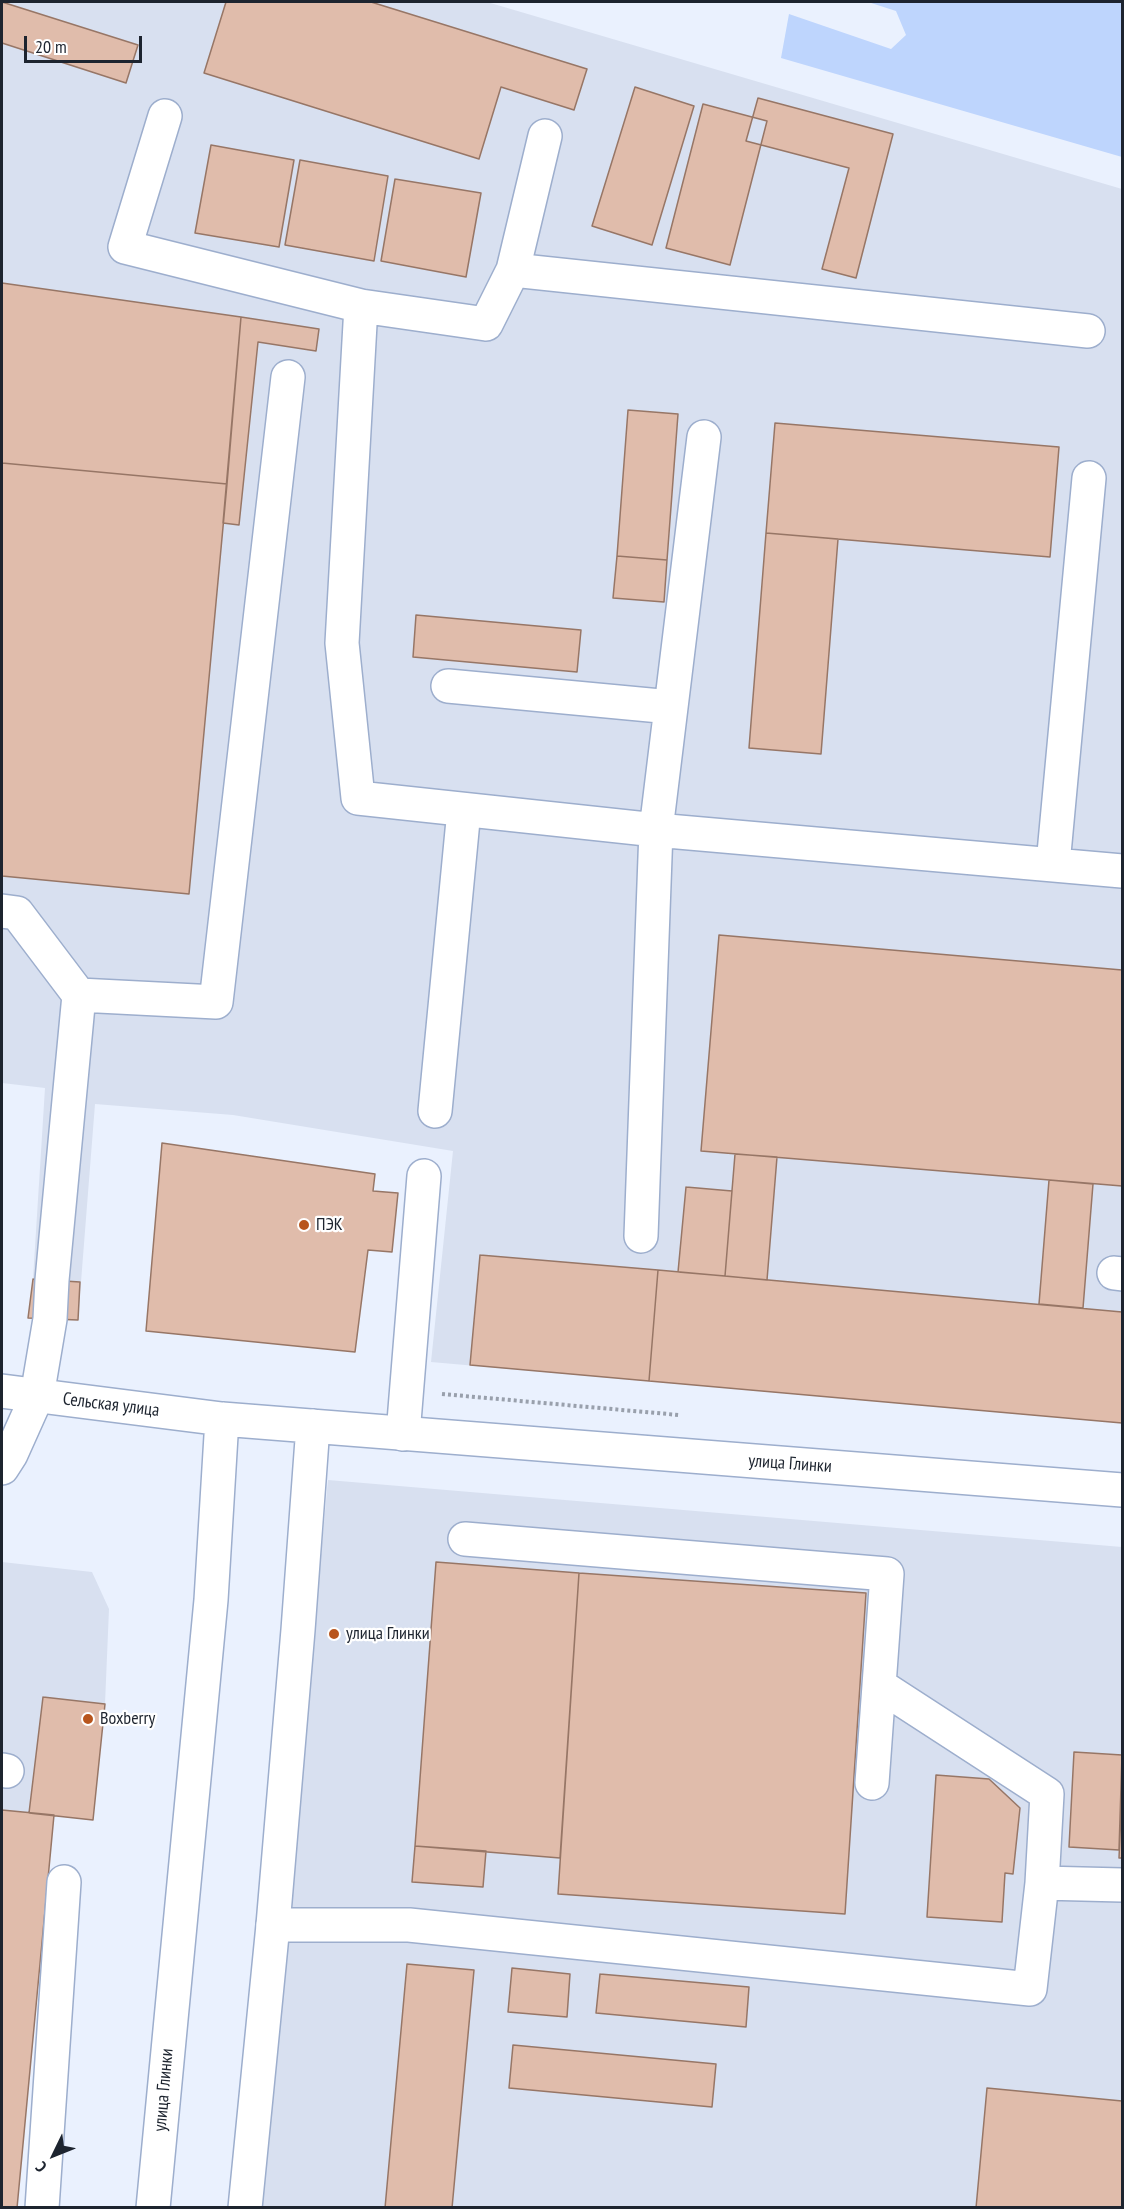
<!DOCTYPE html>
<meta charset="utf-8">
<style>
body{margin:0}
#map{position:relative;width:1124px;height:2209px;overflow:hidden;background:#eaf1fe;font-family:"PT Sans Narrow",sans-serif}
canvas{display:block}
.frame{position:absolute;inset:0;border:3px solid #1d242f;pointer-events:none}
.north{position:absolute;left:24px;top:2125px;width:60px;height:60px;-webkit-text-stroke:4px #fff;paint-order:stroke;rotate:227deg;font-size:16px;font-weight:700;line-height:24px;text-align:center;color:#1d242f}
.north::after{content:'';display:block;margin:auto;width:21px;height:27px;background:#1d242f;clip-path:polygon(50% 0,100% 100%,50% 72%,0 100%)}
.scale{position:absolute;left:24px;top:36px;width:118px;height:27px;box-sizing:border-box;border:3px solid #1d242f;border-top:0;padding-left:8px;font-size:18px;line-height:21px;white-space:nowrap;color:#1d242f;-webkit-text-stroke:4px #fff;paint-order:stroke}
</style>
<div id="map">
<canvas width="1124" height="2209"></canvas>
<div class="frame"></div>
<div class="north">С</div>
<div class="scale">20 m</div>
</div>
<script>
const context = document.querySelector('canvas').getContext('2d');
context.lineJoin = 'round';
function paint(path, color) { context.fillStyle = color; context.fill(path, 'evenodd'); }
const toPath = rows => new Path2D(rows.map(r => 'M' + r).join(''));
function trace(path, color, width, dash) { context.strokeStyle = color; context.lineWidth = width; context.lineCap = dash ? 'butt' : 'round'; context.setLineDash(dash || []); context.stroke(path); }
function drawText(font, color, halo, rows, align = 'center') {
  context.font = font + ' "PT Sans Narrow",sans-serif'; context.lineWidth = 4.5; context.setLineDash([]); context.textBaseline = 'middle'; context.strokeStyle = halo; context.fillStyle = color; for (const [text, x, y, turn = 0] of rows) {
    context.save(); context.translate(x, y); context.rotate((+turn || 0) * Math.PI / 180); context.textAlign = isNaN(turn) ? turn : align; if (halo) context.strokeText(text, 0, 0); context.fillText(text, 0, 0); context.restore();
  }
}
paint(toPath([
 [2,2,487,2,1122,189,1122,1423,431,1362,453,1151,233,1115,95,1104,78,1320,28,1318,33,1279,45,1088,2,1083],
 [328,1480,1122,1547,1122,2207,260,2208],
 [2,1562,92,1572,109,1609,105,1704,93,1820,54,1816,17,2207,2,2208]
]), '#d8e0f0');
paint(toPath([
 [868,2,1122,2,1122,157,781,58,789,14,891,49,906,35,896,11]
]), '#bed5fd');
const building = toPath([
 [2,2,138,45,126,83,2,43,2,2],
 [226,2,371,2,587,69,574,110,501,87,479,159,204,73,226,2],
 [635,87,694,106,652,245,592,226,635,87],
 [758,98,893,134,856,278,822,269,849,168,746,141,758,98],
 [703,104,767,121,730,265,666,248,703,104],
 [211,145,294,160,279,247,195,233,211,145],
 [300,160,388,176,374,261,285,245,300,160],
 [395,179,481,193,466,277,381,261,395,179],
 [2,283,241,317,227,484,2,463,2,283],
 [241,317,319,329,316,351,258,342,239,525,223,523,241,317],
 [628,410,678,414,667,560,617,556,628,410],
 [775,423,1059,447,1050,557,766,533,775,423],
 [2,463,227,484,189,894,2,876,2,463],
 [766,533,838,539,821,754,749,748,766,533],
 [617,556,667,560,664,602,613,598,617,556],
 [416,615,581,630,577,672,413,657,416,615],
 [719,935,1122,970,1122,1186,701,1151,719,935],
 [162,1143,375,1174,373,1191,398,1193,392,1252,368,1250,355,1352,146,1331,162,1143],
 [735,1154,777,1157,767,1280,725,1276,735,1154],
 [1049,1180,1093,1184,1083,1308,1039,1304,1049,1180],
 [686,1187,732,1191,725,1276,678,1272,686,1187],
 [480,1255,658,1270,649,1381,470,1365,480,1255],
 [658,1270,1122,1312,1122,1423,649,1381,658,1270],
 [33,1279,80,1282,78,1320,28,1318,33,1279],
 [436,1562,579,1573,560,1858,415,1846,436,1562],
 [579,1573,866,1593,845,1914,558,1894,579,1573],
 [43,1697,105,1704,93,1820,29,1813,43,1697],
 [1074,1752,1122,1755,1119,1850,1069,1847,1074,1752],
 [936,1775,989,1779,1020,1808,1013,1874,1005,1873,1002,1922,927,1917,936,1775],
 [1122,1790,1122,1858,1119,1858,1122,1790],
 [2,1810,54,1815,17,2208,2,2208,2,1810],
 [415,1846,486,1851,483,1887,412,1882,415,1846],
 [407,1964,474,1970,452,2208,385,2208,407,1964],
 [512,1968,570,1974,567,2017,508,2012,512,1968],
 [600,1974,749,1987,746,2027,596,2013,600,1974],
 [513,2045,716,2064,712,2107,509,2088,513,2045],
 [987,2088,1122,2101,1122,2208,976,2208,987,2088]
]);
paint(building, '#e0bcab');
trace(building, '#977666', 1.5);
const minor = toPath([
 [165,116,125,247,361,306,342,643,358,798,656,830,1122,871],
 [513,270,1088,331],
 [361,306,486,324,513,270,545,136],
 [448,686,671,707],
 [1053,864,1089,478],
 [2,911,17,913,79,995,52,1280,50,1319,37,1396,11,1454,2,1468],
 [79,995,216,1002,288,377],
 [435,1111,464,810],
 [641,1236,656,830,704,437],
 [1114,1273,1122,1274],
 [403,1434,424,1176],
 [465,1539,887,1574,872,1783],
 [2,1770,7,1771],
 [1042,1883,1122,1885],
 [273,1925,409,1925,1030,1989,1042,1883,1047,1794,879,1685],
 [42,2208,64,1882]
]);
const major = toPath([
 [2,1391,222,1419,1122,1490],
 [153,2208,211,1600,222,1419],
 [245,2208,273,1925,298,1630,313,1426]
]);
trace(minor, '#9daecd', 36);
trace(major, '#9daecd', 36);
trace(toPath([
 [442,1394,679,1415]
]), '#99a0ac', 4, [3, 3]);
trace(minor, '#fff', 33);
trace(major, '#fff', 33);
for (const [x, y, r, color] of [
 [304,1225,6,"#b8551d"],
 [334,1634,6,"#b8551d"],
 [88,1719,6,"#b8551d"]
]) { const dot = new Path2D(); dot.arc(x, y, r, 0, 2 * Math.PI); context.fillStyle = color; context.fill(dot); trace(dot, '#fff', 2); }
drawText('18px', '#1d242f', '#fff', [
 ["ПЭК",316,1225],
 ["улица Глинки",346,1634],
 ["Boxberry",100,1719]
], 'left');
drawText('18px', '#1d242f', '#fff', [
 ["Сельская улица",111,1405,7],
 ["улица Глинки",790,1464,4],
 ["улица Глинки",164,2090,-85]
]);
</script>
